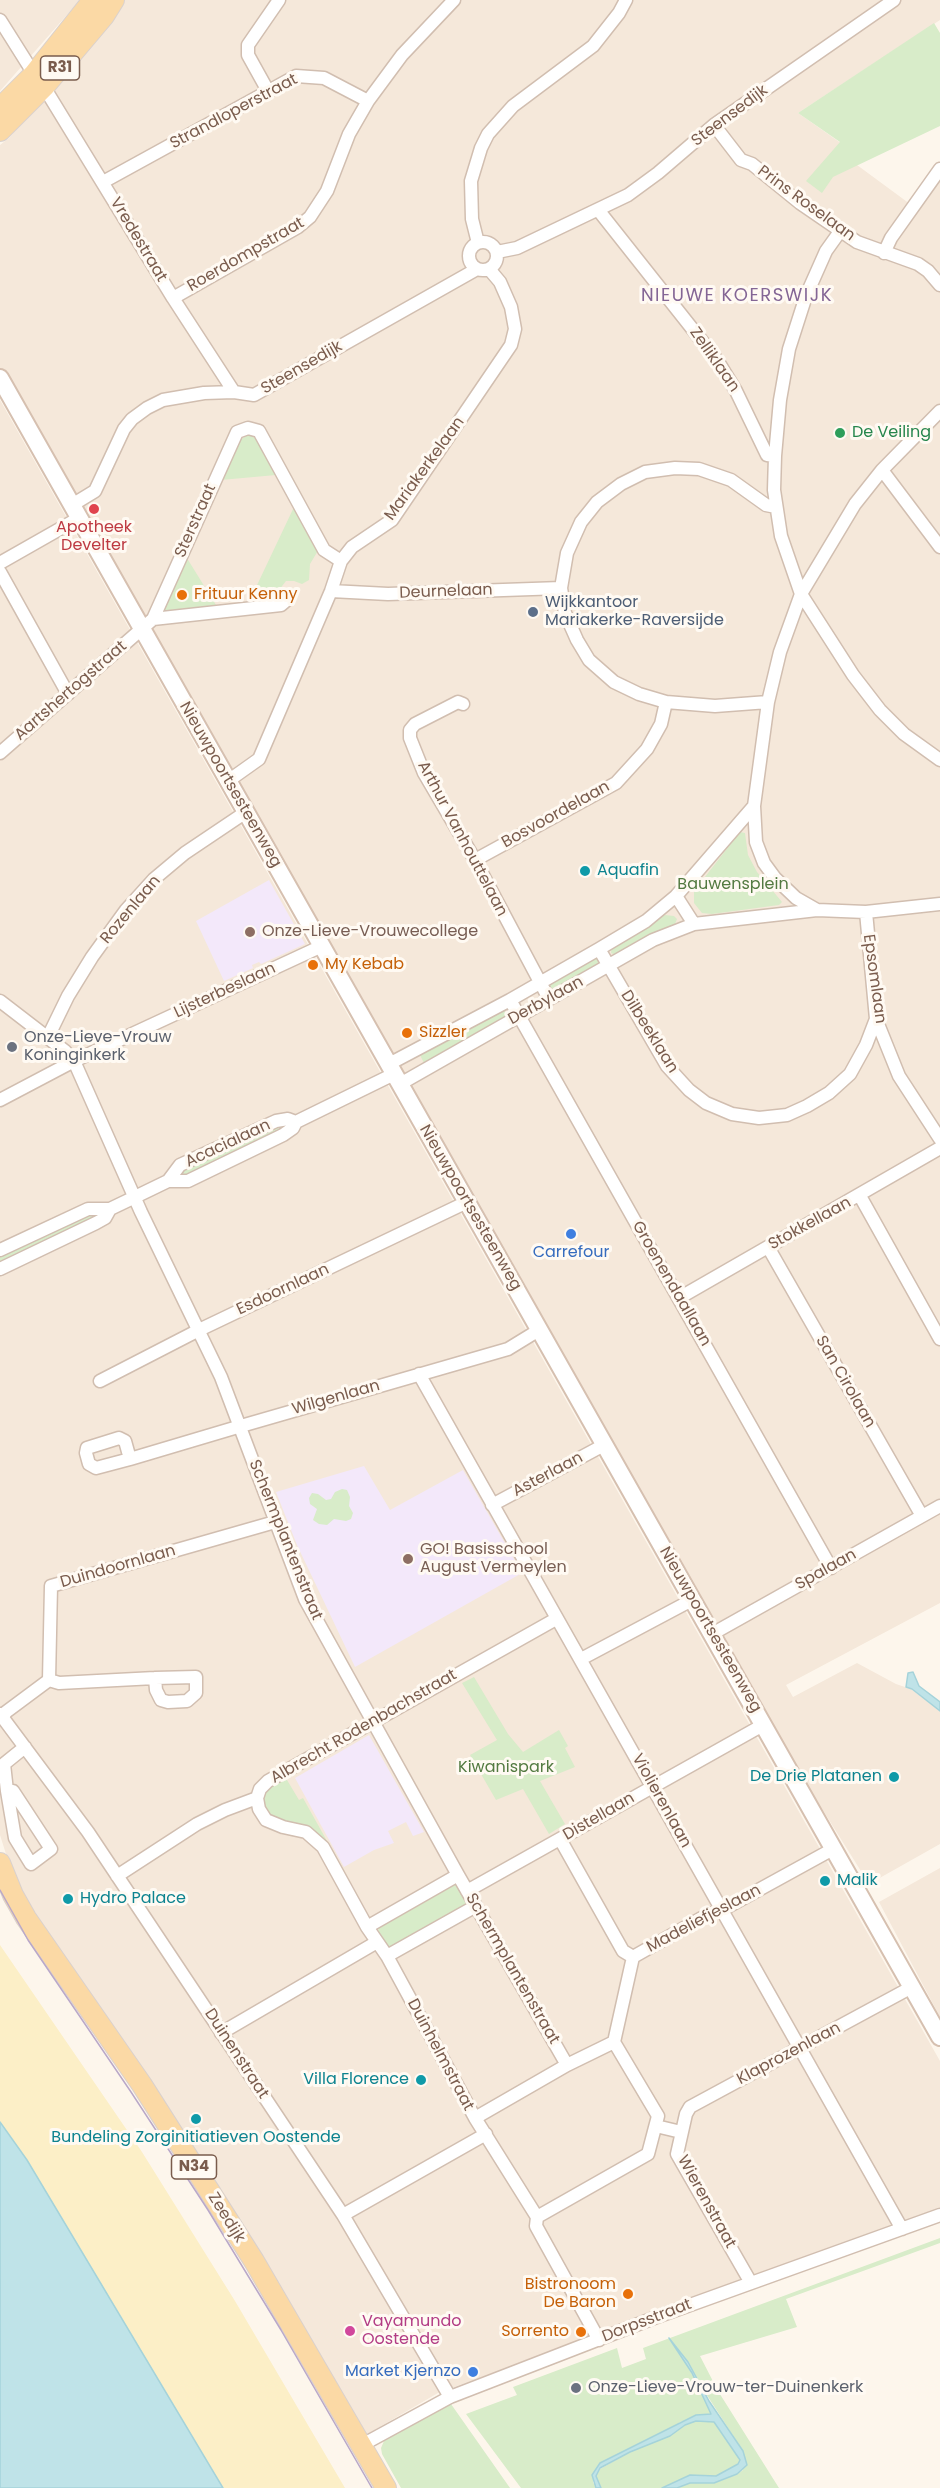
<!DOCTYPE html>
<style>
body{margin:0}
canvas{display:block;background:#fdf6ec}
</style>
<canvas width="940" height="2488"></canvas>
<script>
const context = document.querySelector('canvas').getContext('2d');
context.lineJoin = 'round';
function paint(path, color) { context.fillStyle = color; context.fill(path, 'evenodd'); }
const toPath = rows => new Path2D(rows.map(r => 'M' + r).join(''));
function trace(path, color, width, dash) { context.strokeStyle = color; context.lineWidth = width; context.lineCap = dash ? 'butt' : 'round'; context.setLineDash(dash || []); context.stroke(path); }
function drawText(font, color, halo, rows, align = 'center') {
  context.font = font + ' Poppins,sans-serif'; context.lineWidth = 6; context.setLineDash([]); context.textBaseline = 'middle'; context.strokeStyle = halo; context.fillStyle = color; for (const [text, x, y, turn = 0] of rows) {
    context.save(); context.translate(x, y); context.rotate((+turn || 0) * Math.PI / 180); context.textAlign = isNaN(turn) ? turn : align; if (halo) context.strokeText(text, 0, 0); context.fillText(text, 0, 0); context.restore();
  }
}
paint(toPath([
 [0,0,80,0,0,91],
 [125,0,940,0,940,20,798,113,845,146,857,165,910,204,940,162,940,1603,786,1685,793,1697,857,1663,896,1684,911,1689,940,1711,940,1844,869,1884,789,1756,0,370,0,145,9,138,114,18],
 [0,400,940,2061,940,2209,438,2393,364,2436,18,1892,0,1835],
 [940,1868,940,2017,879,1902]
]), '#f5e8da');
paint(toPath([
 [269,880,305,944,261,964,259,962,252,965,253,968,224,981,196,921],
 [364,1466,390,1510,463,1470,522,1573,355,1667,297,1545,276,1492],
 [369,1735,424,1832,413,1836,406,1822,388,1831,394,1843,374,1850,344,1867,295,1778]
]), '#f3e8fa');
paint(toPath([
 [934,23,940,33,940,126,833,177,822,193,806,181,840,142,798,113],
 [249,434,256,439,276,475,221,480,240,440],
 [294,507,319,549,310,564,309,580,302,584,294,581,286,581,272,599,249,602],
 [185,555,216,605,162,611],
 [740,832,745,833,748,855,757,872,782,902,779,905,712,914,702,913,694,903,694,891],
 [665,915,674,916,677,919,675,924,618,956,611,953,612,945],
 [593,956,598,957,599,965,556,990,548,987,548,984],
 [504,1010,507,1016,425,1065,419,1053,482,1018],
 [286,1124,288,1127,185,1178,176,1174],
 [98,1212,99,1217,0,1265,0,1255,88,1214],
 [342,1489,347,1490,350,1497,349,1506,353,1513,351,1519,346,1521,334,1519,327,1525,319,1524,313,1520,317,1509,310,1504,309,1498,312,1493,318,1494,326,1500,331,1499,335,1492],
 [474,1677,508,1734,523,1752,559,1730,568,1746,565,1748,575,1767,540,1781,565,1824,549,1834,523,1789,496,1800,470,1755,497,1740,462,1683],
 [284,1775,299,1800,303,1798,327,1841,322,1844,278,1823,265,1813,262,1795,264,1790],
 [454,1883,468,1900,467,1904,390,1949,387,1947,378,1934,379,1925],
 [940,2238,940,2243,786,2299,797,2327,700,2356,718,2391,779,2488,677,2488,690,2483,723,2480,737,2474,743,2470,743,2451,670,2338,692,2373,711,2414,680,2422,671,2430,600,2463,593,2482,596,2488,521,2488,466,2414,517,2395,513,2387,617,2348,622,2368,646,2359,643,2348],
 [451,2404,510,2488,401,2488,382,2454,381,2448,384,2441],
 [696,2421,714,2422,737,2454,740,2460,738,2464,716,2476,690,2475,662,2488,601,2488,596,2476,600,2469,630,2452,670,2436,685,2425]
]), '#d8ecc9');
paint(toPath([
 [0,1945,142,2152,235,2301,345,2488,223,2488,27,2160,0,2122]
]), '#fcefc7');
const water = toPath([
 [913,1672,919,1686,940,1702,940,1711,912,1689,906,1687,908,1673,913,1672],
 [0,2122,27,2160,223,2488,0,2488,0,2122],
 [669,2338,688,2362,709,2401,743,2451,747,2465,737,2474,714,2483,690,2483,677,2488,662,2488,690,2475,716,2476,738,2464,740,2460,714,2422,696,2421,685,2425,670,2436,630,2452,600,2468,596,2476,601,2488,596,2488,592,2475,600,2463,696,2415,711,2414,692,2373,669,2338]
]);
paint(water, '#bfe3e8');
trace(water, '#a5d3da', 1.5);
const street = toPath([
 [0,20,34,74],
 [44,87,173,298,234,392],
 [268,91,248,55,248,45,279,0],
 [714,125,741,160,752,164,800,203,857,242,918,264,928,271,940,285],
 [103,182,296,76,324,78,368,101],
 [599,211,717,360,736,391,767,455,775,456],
 [841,230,826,251,806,296,789,349,780,400,775,456,774,490,781,536,801,594,853,675,880,710,904,734,940,760],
 '469 256a14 14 0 1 1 28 0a14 14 0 1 1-28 0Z',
 [478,243,472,219,471,181,481,148,488,134,513,106,593,46,619,13,626,0],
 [497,252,517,248,628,195,658,173,714,125,894,0],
 [884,253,891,238,940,169],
 [173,298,298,227,310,217,327,191,349,134,368,101,402,55,454,0],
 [882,470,940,547],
 [72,505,95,491,124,429,132,419,147,408,163,400,204,393,234,392,254,395,477,269],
 [0,563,79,518],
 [0,572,68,694],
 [331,591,388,594,561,588],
 [153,619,281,605,288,599],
 [768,702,715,706,666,702,639,694,614,682,589,660,577,640,565,613,561,588,567,553,581,522,597,502,621,484,645,472,675,468,699,469,731,480,766,505,776,507],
 [463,704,458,702,415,724,410,730,410,738,424,773,475,860,549,999],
 [0,753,153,619,237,432,248,428,259,431,324,550,341,561],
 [228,781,259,759,331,591,341,561,352,547,392,520,511,345,515,329,511,307,500,282,489,269],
 [754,806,676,896,694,924,817,910,866,912,940,904],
 [475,860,616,783,647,749,661,724,666,702],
 [817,910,796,898,775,878,764,863,756,842,754,806,768,702,780,652,801,594,855,504,882,470,940,411],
 [866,912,876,1019,899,1076,940,1139],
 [599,949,667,1066,689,1090,706,1103,732,1114,759,1118,787,1115,807,1106,829,1093,850,1074,866,1045,876,1019],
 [510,1000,831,1568],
 [0,1001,65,1051,74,1061,141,1212,221,1377,305,1599,458,1875,567,2065],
 [48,1037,68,996,92,957,126,910,154,879,185,853,246,812],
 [389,1064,510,1000,599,949,646,921,676,896],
 [400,1084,653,940,694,924],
 [0,1100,74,1061,322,946],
 [168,1181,188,1181,283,1135,293,1128,296,1122,394,1074],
 [860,1196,940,1339],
 [768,1247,922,1516],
 [0,1250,88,1209,110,1209,135,1197,168,1181,180,1165,276,1121,288,1119,296,1122],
 [0,1269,96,1223,105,1218,110,1209],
 [679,1298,940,1148],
 [419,1374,902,2229],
 [100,1381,199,1330,467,1202],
 [130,1459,125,1441,119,1438,87,1448,86,1453,89,1464,96,1468,130,1459,241,1426,508,1349,539,1330],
 [492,1505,604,1445],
 [712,1634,940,1506],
 [581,1659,692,1600],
 [49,1680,51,1586,275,1522],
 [0,1714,88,1832,343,2215,450,2397],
 [3,1717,6,1712,49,1680,59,1683,155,1678,196,1677,196,1693,187,1701,168,1702,161,1700,156,1690,155,1678],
 [7,1791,13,1791,51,1849,31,1864,15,1838,7,1791,4,1764,25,1747],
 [257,1798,259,1809,266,1820,283,1827,306,1832,323,1847,367,1927,387,1956,475,2118,537,2217,536,2226,599,2340],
 [560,1839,623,1951,633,1957],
 [117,1876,197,1824,225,1810,257,1798,260,1789,268,1781,556,1619],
 [467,1891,763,1725],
 [367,1927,458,1875],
 [387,1956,476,1906],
 [221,2033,377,1942],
 [475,2118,567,2065,614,2042,633,1957,707,1915,722,1910,833,1849],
 [656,2126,681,2132],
 [343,2215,486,2134],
 [537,2217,648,2154,658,2116,614,2042],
 [751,2283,677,2154,686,2114,690,2107,912,1987],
 [362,2445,450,2397,654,2318,940,2215]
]);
const secondary = toPath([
 [0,378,940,2037]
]);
const primary = toPath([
 [0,108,34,74,93,0],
 [0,131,44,87,104,16,114,0],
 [0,1863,13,1895,26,1918,142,2085,254,2261,386,2488]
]);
trace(street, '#d1beb0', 15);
trace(secondary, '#d6c0b0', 20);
trace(primary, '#dad1cd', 22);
trace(street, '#fff', 12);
trace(secondary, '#fff', 16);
trace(primary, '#fbd9a5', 20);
trace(toPath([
 [0,1890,28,1940,131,2092,208,2210,281,2330,372,2488]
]), '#b9a8c9', 1.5);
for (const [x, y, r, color] of [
 [840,433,6,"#2e9e5b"],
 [94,509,6,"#e0444e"],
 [182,595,6,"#e8710a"],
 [533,612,6,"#5c6f8a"],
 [585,871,6,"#0f9aa8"],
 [250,932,6,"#8d6e63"],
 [313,965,6,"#e8710a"],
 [407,1033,6,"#e8710a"],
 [12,1047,6,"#6b7280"],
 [571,1234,6,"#3f7fe0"],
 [408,1559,6,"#8d6e63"],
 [894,1777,6,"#0f9aa8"],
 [825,1881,6,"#0f9aa8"],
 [68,1899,6,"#0f9aa8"],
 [421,2080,6,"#0f9aa8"],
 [196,2119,6,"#0f9aa8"],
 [628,2294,6,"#e8710a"],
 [350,2331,6,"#d1479c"],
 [581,2332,6,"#e8710a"],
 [473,2372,6,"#3f7fe0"],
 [576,2388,6,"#6b7280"]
]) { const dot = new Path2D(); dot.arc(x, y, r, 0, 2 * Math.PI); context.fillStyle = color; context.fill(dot); trace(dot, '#fffaf3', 2); }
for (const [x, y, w] of [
 [60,68,39],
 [194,2167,45]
]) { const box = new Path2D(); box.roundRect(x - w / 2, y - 12, w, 24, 4.5); context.fillStyle = '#fffaf3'; context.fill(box); trace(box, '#7a5c4d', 1.5); }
drawText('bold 15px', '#7a5c4d', null, [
 ["R31",60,68],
 ["N34",194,2167]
]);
drawText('16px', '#7a5c4d', '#fffaf3', [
 ["Strandloperstraat",234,112,-28],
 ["Steensedijk",730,116,-37],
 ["Prins Roselaan",806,204,36],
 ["Vredestraat",138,240,59],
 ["Roerdompstraat",246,255,-30],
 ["Zelliklaan",714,360,55],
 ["Steensedijk",302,368,-30],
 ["Mariakerkelaan",425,469,-54],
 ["Sterstraat",196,521,-66],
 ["Deurnelaan",446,592,-2],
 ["Aartshertogstraat",71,691,-41],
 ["Nieuwpoortsesteenweg",230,785,60],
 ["Bosvoordelaan",556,815,-29],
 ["Arthur Vanhouttelaan",462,839,62],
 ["Rozenlaan",131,910,-50],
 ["Epsomlaan",874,979,82],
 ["Lijsterbeslaan",225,991,-25],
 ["Derbylaan",546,1001,-29],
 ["Dilbeeklaan",649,1032,58],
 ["Acacialaan",228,1144,-25],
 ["Nieuwpoortsesteenweg",470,1208,60],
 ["Stokkellaan",810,1224,-29],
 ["Groenendaallaan",671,1284,60],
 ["Esdoornlaan",283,1290,-25],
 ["San Cirolaan",845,1382,60],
 ["Wilgenlaan",336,1398,-16],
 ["Asterlaan",548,1475,-28],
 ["Schermplantenstraat",285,1540,68],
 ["Duindoornlaan",118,1567,-16],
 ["Spalaan",826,1570,-29],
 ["Nieuwpoortsesteenweg",710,1630,60],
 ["Albrecht Rodenbachstraat",364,1727,-30],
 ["Violierenlaan",661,1801,61],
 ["Distellaan",599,1817,-30],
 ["Madeliefjeslaan",704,1919,-28],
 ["Schermplantenstraat",512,1969,60],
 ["Duinenstraat",236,2054,57],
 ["Klaprozenlaan",789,2054,-28],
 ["Duinhelmstraat",440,2055,62],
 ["Wierenstraat",706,2202,61],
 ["Zeedijk",226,2218,58],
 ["Dorpsstraat",647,2321,-21]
]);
drawText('16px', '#27864d', '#fffaf3', [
 ["De Veiling",852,433]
], 'left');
drawText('16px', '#be3a42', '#fffaf3', [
 ["Apotheek",94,528],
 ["Develter",94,546]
]);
drawText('16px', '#c56008', '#fffaf3', [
 ["Frituur Kenny",194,595],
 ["My Kebab",325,965],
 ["Sizzler",419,1033],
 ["Bistronoom",616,2285,"right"],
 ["De Baron",616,2303,"right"],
 ["Sorrento",569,2332,"right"]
], 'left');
drawText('16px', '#4e5e75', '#fffaf3', [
 ["Wijkkantoor",545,603],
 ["Mariakerke-Raversijde",545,621]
], 'left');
drawText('16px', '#0d838f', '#fffaf3', [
 ["Aquafin",597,871],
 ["De Drie Platanen",882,1777,"right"],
 ["Malik",837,1881],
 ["Hydro Palace",80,1899],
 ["Villa Florence",409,2080,"right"],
 ["Bundeling Zorginitiatieven Oostende",196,2138,"center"]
], 'left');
drawText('16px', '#537a41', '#fffaf3', [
 ["Bauwensplein",733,885],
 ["Kiwanispark",506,1768]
]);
drawText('16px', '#785e54', '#fffaf3', [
 ["Onze-Lieve-Vrouwecollege",262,932],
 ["GO! Basisschool",420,1550],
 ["August Vermeylen",420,1568]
], 'left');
drawText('16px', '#5b616d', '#fffaf3', [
 ["Onze-Lieve-Vrouw",24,1038],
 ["Koninginkerk",24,1056],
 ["Onze-Lieve-Vrouw-ter-Duinenkerk",588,2388]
], 'left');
drawText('16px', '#366cbe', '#fffaf3', [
 ["Carrefour",571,1253],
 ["Market Kjernzo",461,2372,"right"]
]);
drawText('16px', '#b23c85', '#fffaf3', [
 ["Vayamundo",362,2322],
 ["Oostende",362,2340]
], 'left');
context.letterSpacing = '1.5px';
drawText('18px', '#846695', '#fffaf3', [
 ["NIEUWE KOERSWIJK",737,296]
]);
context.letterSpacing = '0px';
</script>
